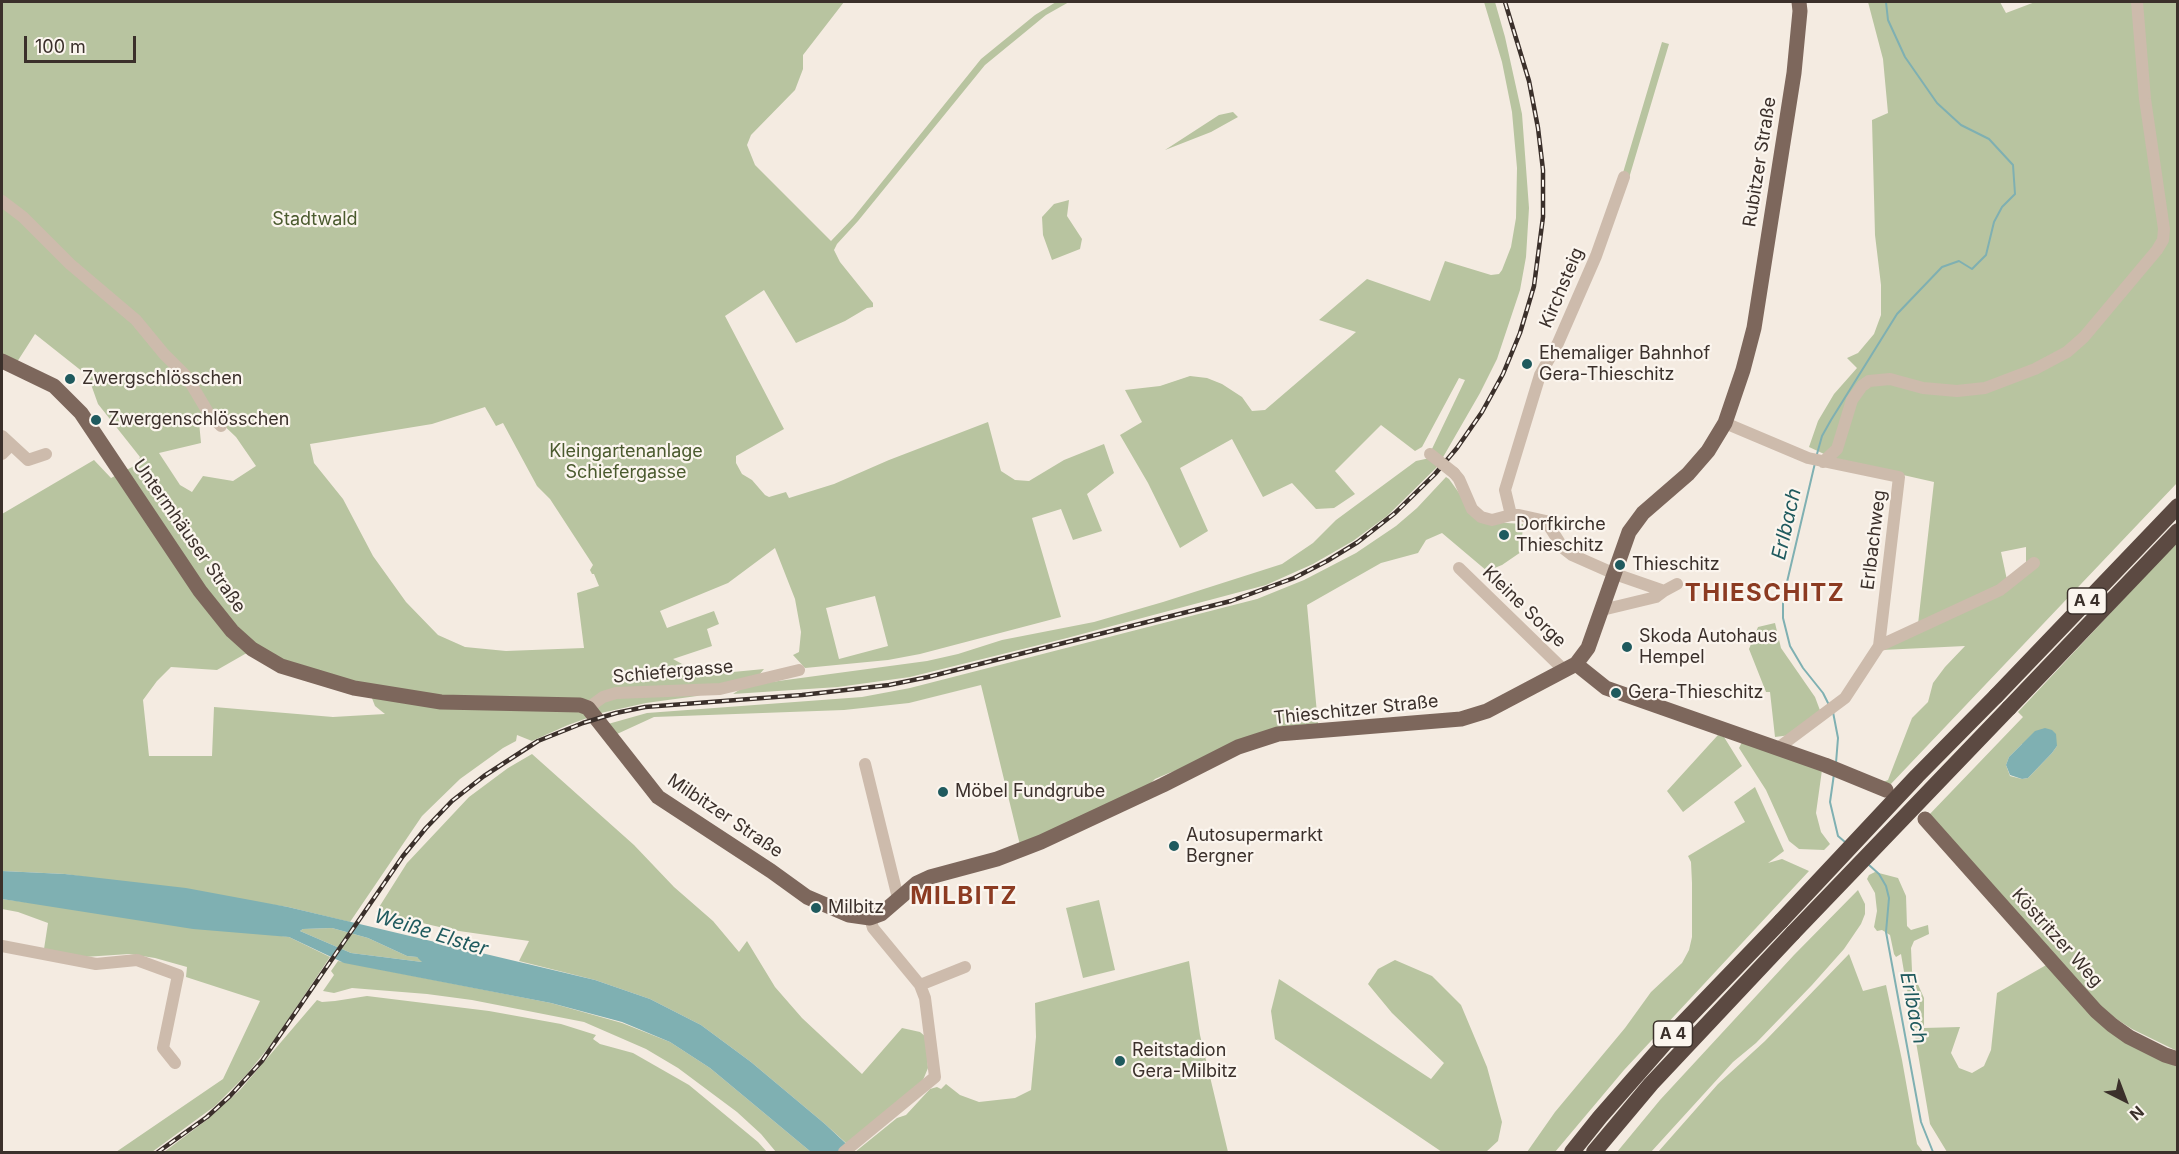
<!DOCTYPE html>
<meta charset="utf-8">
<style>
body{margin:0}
#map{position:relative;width:2179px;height:1154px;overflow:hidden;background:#f4ebe1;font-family:Inter,sans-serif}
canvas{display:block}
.frame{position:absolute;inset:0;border:3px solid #3b302b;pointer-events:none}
.north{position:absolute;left:2095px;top:1070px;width:60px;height:60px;-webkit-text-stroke:4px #fbf5ee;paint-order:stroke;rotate:138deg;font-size:16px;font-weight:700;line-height:24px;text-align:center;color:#3b302b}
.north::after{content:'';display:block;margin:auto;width:21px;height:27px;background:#3b302b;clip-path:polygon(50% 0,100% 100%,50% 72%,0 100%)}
.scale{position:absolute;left:24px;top:36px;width:112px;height:27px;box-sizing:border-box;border:3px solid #3b302b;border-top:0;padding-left:8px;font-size:18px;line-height:21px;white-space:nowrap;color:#3b302b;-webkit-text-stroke:4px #fbf5ee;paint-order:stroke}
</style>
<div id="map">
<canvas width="2179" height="1154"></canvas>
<div class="frame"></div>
<div class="north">N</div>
<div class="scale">100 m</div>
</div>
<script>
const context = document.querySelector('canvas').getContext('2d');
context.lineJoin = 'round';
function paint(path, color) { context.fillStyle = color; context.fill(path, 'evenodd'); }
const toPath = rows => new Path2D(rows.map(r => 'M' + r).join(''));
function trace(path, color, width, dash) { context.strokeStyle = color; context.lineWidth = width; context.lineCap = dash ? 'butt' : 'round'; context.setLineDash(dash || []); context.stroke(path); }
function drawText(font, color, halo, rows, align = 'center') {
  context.font = font + ' Inter,sans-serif'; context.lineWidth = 4.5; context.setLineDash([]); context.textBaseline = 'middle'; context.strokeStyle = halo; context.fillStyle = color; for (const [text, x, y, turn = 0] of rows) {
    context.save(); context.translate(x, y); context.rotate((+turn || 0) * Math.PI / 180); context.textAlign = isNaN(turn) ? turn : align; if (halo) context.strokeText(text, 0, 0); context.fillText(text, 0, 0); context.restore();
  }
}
paint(toPath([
 [2,2,844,2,803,55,803,69,795,90,751,135,747,145,755,165,831,241,853,218,981,59,1035,15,1056,2,1069,2,1046,15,985,65,858,221,837,244,834,250,840,262,873,303,873,307,867,308,845,321,796,343,764,290,725,316,784,429,736,456,736,463,742,474,752,480,765,495,769,497,786,492,789,498,834,484,889,460,988,422,1001,471,1015,480,1029,481,1064,460,1104,444,1114,473,1087,494,1102,531,1073,540,1061,509,1032,518,1061,617,920,654,888,660,805,668,793,655,799,652,801,632,795,599,775,548,728,583,660,611,667,628,714,611,719,624,707,629,712,646,673,659,702,675,764,669,759,675,697,696,646,703,601,713,568,725,532,741,517,735,516,741,503,748,460,779,422,816,350,922,288,907,65,874,2,871,2,514,94,460,111,478,136,465,140,457,98,404,88,376,35,334,17,362,2,354],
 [485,407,496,426,503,423,537,486,550,499,593,565,590,570,592,574,594,574,599,586,577,593,584,648,506,651,465,647,438,635,406,602,373,556,343,499,314,463,310,444,432,424],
 [214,416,236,437,256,466,233,481,203,476,192,492,180,485,159,453,201,443,199,422],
 [875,596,888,646,839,659,826,608],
 [263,651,285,663,368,688,375,706,385,714,333,717,214,707,212,756,149,756,143,700,157,681,171,667,217,670,245,654],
 [1484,2,1495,2,1505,37,1522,114,1529,208,1526,257,1520,290,1497,359,1480,393,1442,459,1430,453,1465,380,1459,378,1422,447,1415,451,1381,425,1335,471,1355,494,1334,508,1316,509,1292,483,1263,497,1232,439,1180,468,1208,531,1180,548,1148,483,1120,435,1142,422,1125,390,1160,386,1190,376,1207,378,1222,384,1242,397,1252,411,1265,410,1356,332,1319,320,1367,279,1430,301,1445,261,1491,275,1499,274,1502,270,1511,247,1516,218,1517,168,1512,112,1502,62],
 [1868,2,2000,2,2006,13,2035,2,2177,2,2177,483,1889,786,1883,782,1888,780,1912,718,1928,702,1933,683,1945,667,1965,646,1882,650,2002,592,2026,565,2026,547,2001,552,2007,580,1998,588,1918,624,1934,482,1837,460,1809,447,1818,421,1834,394,1857,368,1847,358,1858,353,1874,334,1881,315,1881,285,1875,235,1872,120,1888,113,1883,59],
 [1662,42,1669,44,1629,178,1622,176],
 [1233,112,1238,117,1211,132,1165,150,1219,115],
 [1069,200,1067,216,1082,239,1080,249,1052,260,1043,235,1042,217,1054,204],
 [1430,458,1439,465,1387,516,1353,541,1313,564,1266,585,1067,638,910,677,838,687,733,694,742,688,771,682,927,661,958,654,1002,640,1094,622,1163,602,1282,564,1313,543,1336,520,1416,461],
 [1446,477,1449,479,1472,511,1491,522,1523,524,1521,552,1502,565,1487,571,1442,533,1426,540,1418,553,1381,563,1307,605,1318,724,1169,773,1155,779,1146,788,1020,845,981,685,909,703,844,710,654,717,617,734,608,724,647,713,862,697,910,688,1257,599,1304,580,1356,553,1396,526,1417,508],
 [2177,542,2177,1051,2132,1029,2107,1013,1927,817,2023,717,2018,712],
 [2022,744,2057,746,2052,753,2028,778,2022,779,2010,776,2006,765,2009,757],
 [1775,623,1781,648,1815,697,1821,713,1791,735,1775,737,1770,692,1766,692,1749,649,1758,627],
 [1718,735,1724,737,1742,766,1683,812,1667,791],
 [1742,742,1822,770,1816,813,1821,832,1830,844,1824,850,1799,849,1789,841,1766,790,1739,748],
 [532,754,634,845,674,887,713,921,739,952,747,941,775,987,802,1018,862,1074,902,1028,920,1032,926,1037,928,1068,923,1080,847,1144,825,1124,751,1062,701,1025,650,999,595,980,519,961,529,941,452,930,376,912,407,863,469,797,508,768],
 [1755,787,1784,851,1768,863,1782,859,1809,871,1624,1070,1555,1152,1527,1152,1555,1112,1625,1028,1651,992,1682,963,1689,950,1692,937,1692,883,1691,862,1688,856,1745,822,1734,802],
 [1875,872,1898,878,1906,896,1907,926,1911,930,1928,925,1929,934,1914,941,1911,948,1912,971,1924,998,1924,1028,1960,1027,1951,1053,1959,1068,1972,1073,1984,1066,1991,1050,1997,993,2048,964,2124,1039,2177,1067,2177,1152,1947,1152,1930,1124,1901,954,1896,957,1894,954,1890,935,1882,930,1877,931,1874,927,1877,911,1875,893,1867,879,1869,875],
 [1858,890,1865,904,1865,914,1861,924,1844,949,1812,985,1756,1043,1733,1062,1651,1152,1617,1152,1660,1100,1794,955],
 [2,899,289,937,330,957,273,1042,247,1074,215,1106,152,1152,116,1152,223,1079,260,1001,186,977,187,967,155,958,129,954,84,957,44,949,48,923,18,912,2,909],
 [1099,900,1115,970,1083,978,1066,908],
 [332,928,368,938,407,956,417,957,421,959,422,962,351,953,300,931,303,929],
 [1849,954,1863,991,1886,985,1902,1060,1917,1144,1923,1152,1658,1152,1718,1084,1765,1041],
 [1395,960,1432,976,1461,1005,1487,1067,1502,1122,1498,1141,1486,1152,1442,1152,1275,1039,1271,1011,1279,979,1431,1079,1444,1063,1392,1013,1368,984,1378,969],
 [338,961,551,1003,622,1023,670,1042,710,1068,811,1152,776,1152,761,1134,737,1112,678,1068,646,1049,584,1022,472,1000,427,994,352,988,334,993,323,991,334,975,331,971],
 [1189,961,1200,1035,1228,1152,855,1152,897,1118,906,1115,930,1089,937,1087,941,1089,946,1084,960,1095,979,1102,1015,1098,1031,1090,1036,1037,1035,1003],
 [367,996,489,1011,561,1024,596,1035,593,1039,600,1044,633,1053,689,1085,758,1142,767,1152,164,1152,208,1119,240,1090,317,1000,322,1002,335,1001]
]), '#b8c4a0');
paint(toPath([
 [2045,728,2052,730,2056,734,2057,746,2052,753,2028,778,2022,779,2010,775,2006,765,2009,757,2035,731],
 [2,871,65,874,186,888,288,907,595,980,650,999,701,1025,751,1062,825,1124,855,1152,811,1152,710,1068,670,1042,622,1022,551,1003,344,963,289,937,193,929,2,899],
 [332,928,368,938,407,956,417,957,422,962,351,953,300,931,303,929]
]), '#7fb0b2');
trace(toPath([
 [1817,454,1822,436,1831,420,1897,314,1942,267,1959,261,1972,269,1986,255,1994,222,2002,207,2015,194,2013,165,1989,139,1961,125,1937,103,1905,57,1888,20,1886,2],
 [1815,463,1783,599,1783,618,1790,646,1803,668,1823,693,1829,705],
 [1833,712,1838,738,1836,763],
 [1834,774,1830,802,1838,836,1845,842],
 [1869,865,1879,874,1886,886,1889,898,1886,932,1921,1122,1933,1152]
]), '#7fb0b2', 2);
trace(toPath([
 [2,201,23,217,70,264,136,320,164,354,187,377,209,414,221,426],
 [1725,423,1808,458,1899,477,1879,646],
 [2,436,28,460,46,454],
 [2,454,10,446],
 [1823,462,1837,449,1852,400,1862,386,1869,381,1890,379,1923,388,1957,391,1985,388,2035,369,2067,352,2084,337,2157,250,2163,240,2164,229,2145,99,2137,2],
 [1454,473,1459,479,1472,509,1481,517,1492,520,1511,515,1519,515,1546,521,1563,548,1572,555,1615,574,1664,591,1677,584],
 [1511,515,1505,490,1540,375,1558,343,1596,256,1624,177],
 [1459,568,1565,671],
 [1602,610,1656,597,1664,591],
 [588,708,603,697,616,693,720,689,799,670],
 [1778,748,1845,698,1879,646,2000,590,2034,563],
 [865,764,898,898],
 [2,946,96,964,137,960,178,975,163,1048,175,1063],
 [920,985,965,967],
 [844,1152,935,1077,925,998,920,985,873,928,870,918]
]), '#cdbbac', 12);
trace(toPath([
 [2,361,54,386,81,413,200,591,232,631,252,649,281,666,354,688,441,702,580,705,588,708,658,797,771,871,807,897,849,915,870,918,881,914,917,883,930,877,997,859,1041,842,1163,785,1238,747,1278,734,1461,719,1487,711,1576,664,1588,648,1629,532,1643,513,1688,474,1708,451,1725,423,1743,370,1754,328,1794,73,1800,11,1799,2],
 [1576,664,1606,688,1825,765,1886,790],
 [1925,819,2096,1011,2112,1025,2129,1037,2165,1055,2178,1059]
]), '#7d675c', 15);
trace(toPath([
 [1996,696,2178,506],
 [2009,708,2178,531],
 [1572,1152,1600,1117,1679,1027,1781,921],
 [1594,1152,1651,1084,1793,933]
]), '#5c4a42', 16);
const rail = toPath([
 [158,1152,207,1117,230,1096,262,1061,403,856,426,828,452,801,484,776,538,741,583,723,616,713,645,707,802,695,889,685,928,677,1231,601,1294,578,1327,561,1358,542,1395,513,1435,474,1457,448,1482,412,1503,374,1520,333,1534,286,1543,217,1543,170,1538,128,1529,81,1505,2]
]);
trace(rail, '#3b302b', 4.5);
trace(rail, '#fbf5ee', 2, [7]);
trace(toPath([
 [1430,454,1454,473]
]), '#cdbbac', 12);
trace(toPath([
 [1781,921,1917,776,1996,696],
 [1793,933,2009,708]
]), '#5c4a42', 16);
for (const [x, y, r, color] of [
 [1527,364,6,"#1f5a5e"],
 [70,379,6,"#1f5a5e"],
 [96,420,6,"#1f5a5e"],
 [1504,535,6,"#1f5a5e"],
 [1620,565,6,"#1f5a5e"],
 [1627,647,6,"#1f5a5e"],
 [1616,693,6,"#1f5a5e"],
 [943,792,6,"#1f5a5e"],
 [1174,846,6,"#1f5a5e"],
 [816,908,6,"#1f5a5e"],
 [1120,1061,6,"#1f5a5e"]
]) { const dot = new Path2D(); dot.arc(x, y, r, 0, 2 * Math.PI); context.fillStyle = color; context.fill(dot); trace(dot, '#fbf5ee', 2); }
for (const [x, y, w] of [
 [2087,601,39],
 [1673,1034,39]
]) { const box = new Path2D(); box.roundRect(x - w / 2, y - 13, w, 26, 4.5); context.fillStyle = '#fbf5ee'; context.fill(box); trace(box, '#3b302b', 1.5); }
drawText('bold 16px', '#3b302b', null, [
 ["A 4",2087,601],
 ["A 4",1673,1034]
]);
drawText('18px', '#3b302b', '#fbf5ee', [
 ["Rubitzer Straße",1760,162,-81],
 ["Kirchsteig",1562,288,-67],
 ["Untermhäuser Straße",189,536,55],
 ["Erlbachweg",1874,540,-83],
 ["Kleine Sorge",1524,607,44],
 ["Schiefergasse",673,672,-5],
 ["Thieschitzer Straße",1356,710,-6],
 ["Milbitzer Straße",725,816,34],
 ["Köstritzer Weg",2057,938,48]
]);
drawText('18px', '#4a5a2e', '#fbf5ee', [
 ["Stadtwald",315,220],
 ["Kleingartenanlage",626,452],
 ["Schiefergasse",626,473]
]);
drawText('18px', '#3b302b', '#fbf5ee', [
 ["Ehemaliger Bahnhof",1539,354],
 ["Gera-Thieschitz",1539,375],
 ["Zwergschlösschen",82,379],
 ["Zwergenschlösschen",108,420],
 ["Dorfkirche",1516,525],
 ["Thieschitz",1516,546],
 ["Thieschitz",1632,565],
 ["Skoda Autohaus",1639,637],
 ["Hempel",1639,658],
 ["Gera-Thieschitz",1628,693],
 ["Möbel Fundgrube",955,792],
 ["Autosupermarkt",1186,836],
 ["Bergner",1186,857],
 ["Milbitz",828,908],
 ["Reitstadion",1132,1051],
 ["Gera-Milbitz",1132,1072]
], 'left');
drawText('italic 20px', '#1f5a5e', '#fbf5ee', [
 ["Erlbach",1787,524,-77],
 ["Weiße Elster",431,933,17],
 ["Erlbach",1913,1008,79]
]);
context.letterSpacing = '1.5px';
drawText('bold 24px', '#8c3b22', '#fbf5ee', [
 ["THIESCHITZ",1765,594],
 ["MILBITZ",964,897]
]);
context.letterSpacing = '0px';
</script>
